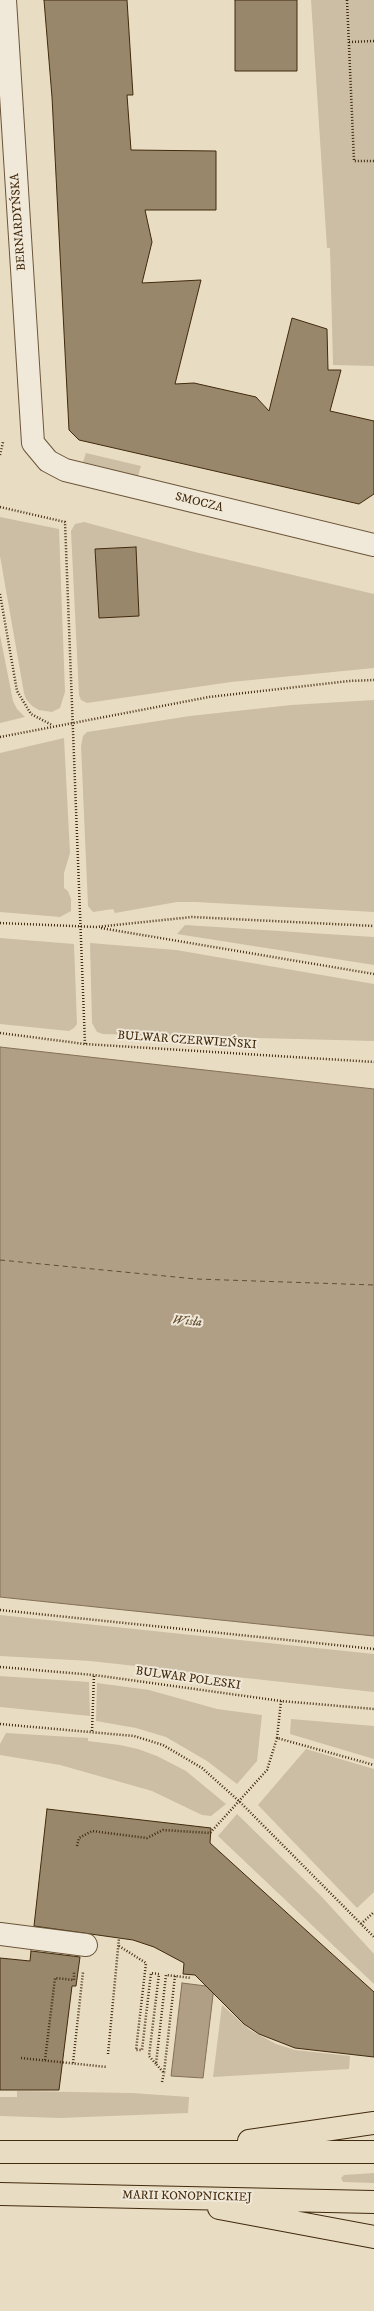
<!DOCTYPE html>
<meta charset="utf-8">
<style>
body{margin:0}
canvas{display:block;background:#e8dcc3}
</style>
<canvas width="374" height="2311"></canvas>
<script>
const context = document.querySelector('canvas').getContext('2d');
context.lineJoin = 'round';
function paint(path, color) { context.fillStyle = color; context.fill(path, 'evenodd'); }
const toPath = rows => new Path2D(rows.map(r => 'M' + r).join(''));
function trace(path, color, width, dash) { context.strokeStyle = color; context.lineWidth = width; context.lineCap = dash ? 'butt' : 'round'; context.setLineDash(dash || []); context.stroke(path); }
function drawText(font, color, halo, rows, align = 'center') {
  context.font = font + ' "IM FELL DW Pica",serif'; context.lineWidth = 4; context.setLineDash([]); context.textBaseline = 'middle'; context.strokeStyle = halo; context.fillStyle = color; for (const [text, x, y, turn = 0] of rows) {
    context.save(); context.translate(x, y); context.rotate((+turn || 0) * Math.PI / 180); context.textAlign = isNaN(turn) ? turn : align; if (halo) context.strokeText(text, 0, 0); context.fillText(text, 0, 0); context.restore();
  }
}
paint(toPath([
 [311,0,374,0,374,366,333,365,330,248,327,248],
 [86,453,141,466,138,476,83,462],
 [0,517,59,529,65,692,60,708,52,712,39,710,32,706,26,699,24,693,0,556],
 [84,522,195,552,374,594,374,668,231,682,87,703,81,700,79,695,71,531,75,524],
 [0,635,13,701,17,709,25,717,0,723],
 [374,700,374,912,196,902,177,902,115,913,113,909,93,912,88,906,81,746,83,736,87,732,190,716,291,705],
 [64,738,70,853,64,873,64,888,68,891,71,899,71,911,60,917,0,912,0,753],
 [185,925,374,937,374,965,177,934],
 [0,938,74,944,77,1024,74,1028,69,1031,0,1024],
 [90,943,176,950,374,984,374,1041,103,1034,97,1032,92,1023],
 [0,1615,374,1654,374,1692,90,1661,0,1656],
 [0,1676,89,1682,90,1716,0,1707],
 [97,1683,149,1690,217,1709,262,1715,257,1761,237,1784,207,1761,166,1737,136,1728,96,1721],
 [291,1719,374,1726,374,1759,290,1734],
 [6,1733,88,1738,88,1741,120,1745,138,1749,157,1756,186,1771,226,1804,211,1816,202,1815,152,1791,60,1765,0,1755,0,1744],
 [306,1749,374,1769,374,1892,357,1908,258,1805],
 [237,1814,321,1896,374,1954,374,1984,218,1836],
 [222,2005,250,2030,276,2044,295,2050,350,2056,349,2069,213,2077],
 [17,2091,132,2093,189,2097,188,2113,60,2118,0,2116,0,2097,17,2097],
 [374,2173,374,2183,343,2182,341,2178,344,2175]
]), '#ccbea4');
const water = toPath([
 [0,1047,374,1089,374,1636,0,1597,0,1047],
 [182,1983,214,1987,203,2078,171,2076,182,1983]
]);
paint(water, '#b09f85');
trace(water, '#847055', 1);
trace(toPath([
 [0,1260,196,1279,374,1285]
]), '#634d30', 1, [5, 4]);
const building = toPath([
 [44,0,127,0,133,95,127,95,131,150,216,151,216,210,145,210,152,242,142,283,201,280,175,384,194,383,256,397,269,411,292,318,327,329,328,370,341,370,330,411,374,421,374,494,359,504,79,440,69,430,52,97,44,0],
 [235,0,297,0,297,71,235,71,235,0],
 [136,547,139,616,99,618,95,549,136,547],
 [47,1809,211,1828,210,1843,374,1992,374,2057,295,2048,259,2034,244,2024,195,1975,183,1974,184,1963,154,1947,133,1940,34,1926,47,1809],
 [31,1951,80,1957,76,1986,72,1986,59,2090,0,2090,0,1958,30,1961,31,1951]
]);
paint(building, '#98876b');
trace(building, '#422a0c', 1);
const minor = toPath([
 [5,0,33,443,48,461,65,470,374,545],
 [0,1934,86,1945]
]);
const major = toPath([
 [249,2141,374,2123],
 [0,2152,374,2152],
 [0,2194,374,2202],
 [219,2208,374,2237]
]);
trace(minor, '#6c563a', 24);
trace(major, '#422a0c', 24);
trace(toPath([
 [347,0,354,161,374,161],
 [349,42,374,41],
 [0,455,3,442],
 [0,507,65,522,85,1044],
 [0,594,17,691,31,714,52,725],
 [0,737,209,697,349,681,374,680],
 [0,923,96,927,192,917,374,926],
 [101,928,374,974],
 [0,1033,85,1044,374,1062],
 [0,1610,374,1649],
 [0,1667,94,1675,281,1701,374,1709],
 [281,1701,277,1738,374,1765],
 [0,1724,134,1736,163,1745,202,1768,240,1802,374,1937],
 [92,1731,94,1675],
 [77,1846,79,1838,92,1831,147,1838,163,1830,210,1833,267,1770,277,1738],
 [361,1924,374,1912],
 [119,1946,146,1963,136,2050,142,2050,151,1973,159,1974,149,2056,156,2064],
 [175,1976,164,2073,156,2064,166,1975,175,1976,191,1978],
 [108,2054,119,1938],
 [21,2058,107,2067],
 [45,2060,55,1978,74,1980,74,1972],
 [73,2063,83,1972],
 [162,2082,164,2073]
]), '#422a0c', 2.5, [1, 2]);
trace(minor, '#f0e8d8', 22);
trace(major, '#e8dcc3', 22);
drawText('12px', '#422a0c', '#f0e8d8', [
 ["BERNARDYŃSKA",19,222,-94],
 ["SMOCZA",199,503,14],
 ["BULWAR CZERWIEŃSKI",187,1041,4],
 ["BULWAR POLESKI",188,1679,8],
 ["MARII KONOPNICKIEJ",187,2197,1]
]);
drawText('italic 13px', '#634d30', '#f0e8d8', [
 ["Wisła",187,1322,5]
]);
</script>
